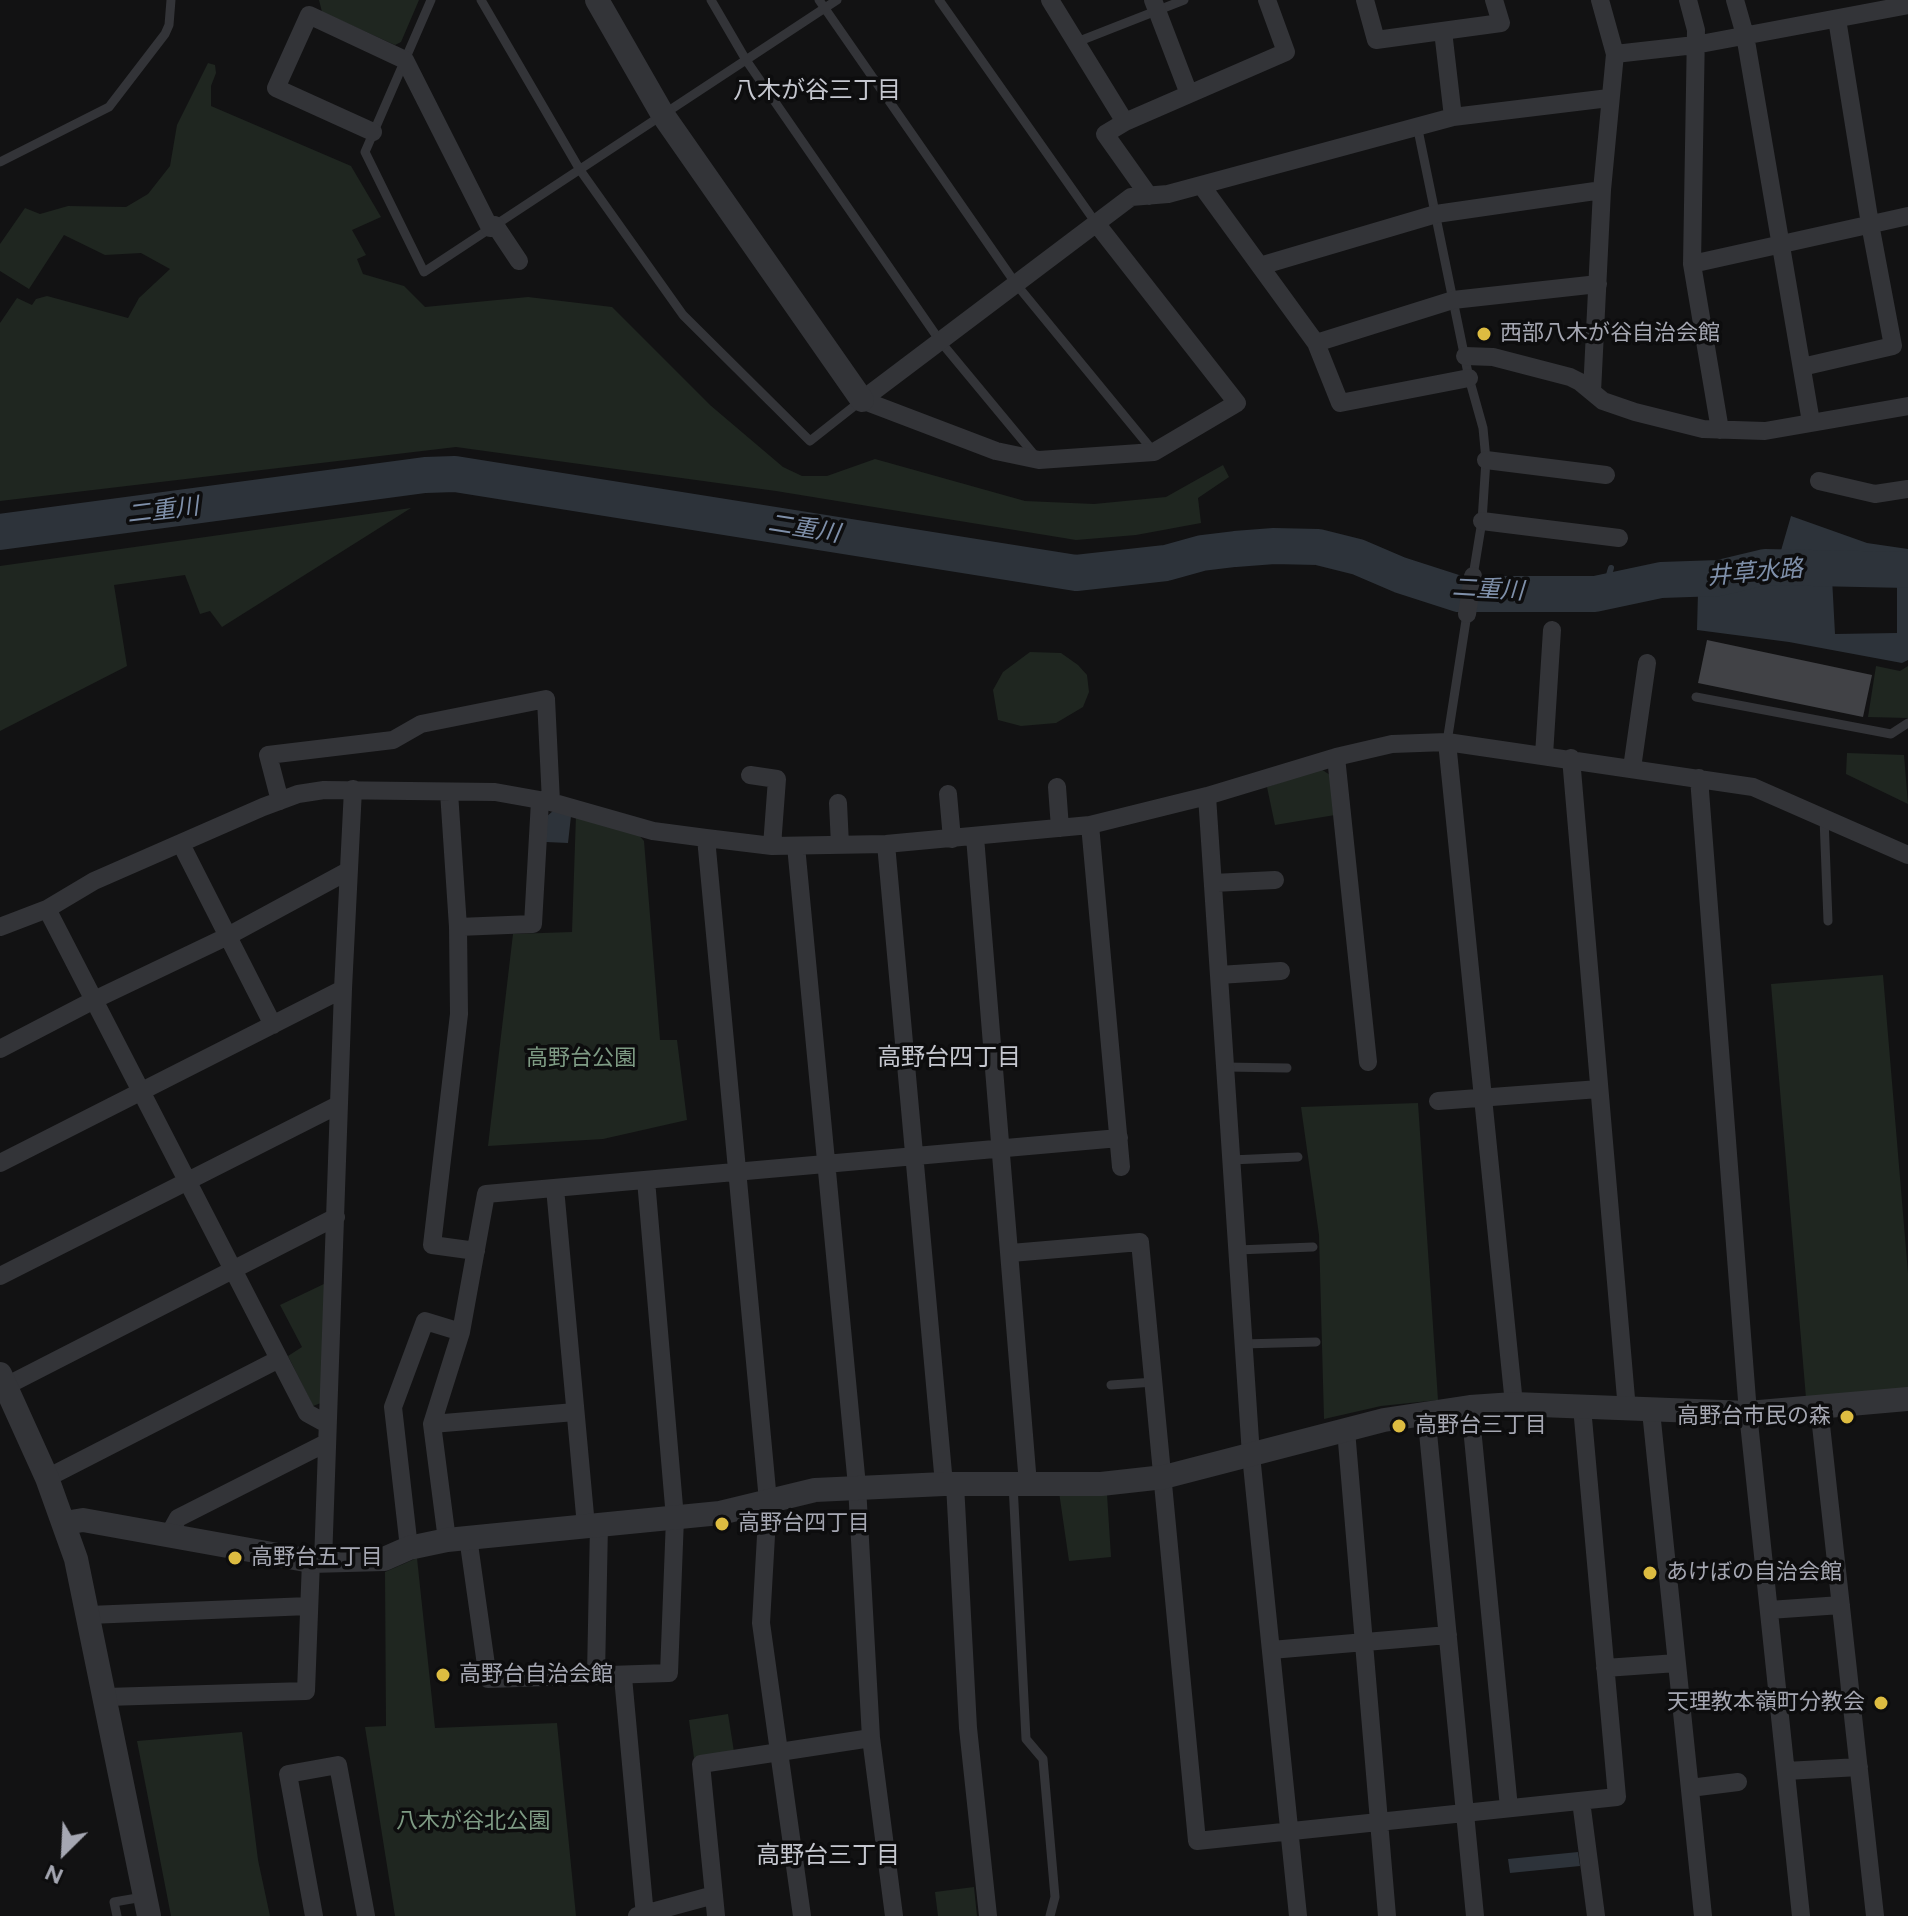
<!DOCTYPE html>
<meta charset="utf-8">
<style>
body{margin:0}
#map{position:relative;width:1908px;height:1916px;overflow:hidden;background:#121213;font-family:Figtree,sans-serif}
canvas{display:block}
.north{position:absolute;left:24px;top:1812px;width:80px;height:80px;-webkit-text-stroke:6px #0d0d0e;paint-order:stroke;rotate:204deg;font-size:22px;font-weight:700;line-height:32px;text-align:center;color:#a5a7b2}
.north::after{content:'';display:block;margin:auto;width:28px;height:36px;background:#a5a7b2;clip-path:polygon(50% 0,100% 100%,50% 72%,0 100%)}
</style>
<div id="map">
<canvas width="1908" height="1916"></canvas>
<div class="north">N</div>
</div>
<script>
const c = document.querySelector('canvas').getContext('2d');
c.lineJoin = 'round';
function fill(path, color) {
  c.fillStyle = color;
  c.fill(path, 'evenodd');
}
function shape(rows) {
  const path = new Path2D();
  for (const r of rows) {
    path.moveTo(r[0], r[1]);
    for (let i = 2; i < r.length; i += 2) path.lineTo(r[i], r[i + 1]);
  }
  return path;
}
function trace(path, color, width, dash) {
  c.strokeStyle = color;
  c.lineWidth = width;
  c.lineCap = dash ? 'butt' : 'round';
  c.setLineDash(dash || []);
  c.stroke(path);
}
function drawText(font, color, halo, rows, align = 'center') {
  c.font = font + ' Figtree,"Noto Sans JP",sans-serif';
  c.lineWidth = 7;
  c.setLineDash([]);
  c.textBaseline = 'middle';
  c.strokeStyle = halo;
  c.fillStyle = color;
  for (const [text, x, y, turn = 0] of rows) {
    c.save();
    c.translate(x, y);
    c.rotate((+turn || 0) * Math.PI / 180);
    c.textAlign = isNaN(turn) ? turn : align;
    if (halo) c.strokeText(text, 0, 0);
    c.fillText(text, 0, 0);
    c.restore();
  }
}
fill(shape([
 [319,0,419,0,401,42,395,45,322,12],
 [208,63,215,65,216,73,211,86,211,106,351,166,381,217,352,230,366,255,357,259,363,274,404,286,425,307,528,297,612,307,710,405,783,467,802,476,827,476,875,459,1025,501,1094,504,1166,497,1223,465,1229,477,1198,498,1201,523,1136,535,1076,540,776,491,456,447,0,501,0,323,17,298,32,305,36,299,47,296,128,318,139,298,170,269,141,253,105,255,64,235,29,289,0,271,0,244,25,208,40,214,68,206,126,207,148,194,170,166,177,125],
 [411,508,222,627,210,611,200,614,185,575,114,585,127,666,0,731,0,566],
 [1030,652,1061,653,1078,665,1087,675,1089,692,1083,707,1056,723,1021,726,998,720,993,690,1003,672],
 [1876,666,1900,671,1908,666,1908,718,1868,717],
 [1847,753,1904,755,1908,804,1846,774],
 [1321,769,1330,775,1335,815,1275,825,1267,787],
 [576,815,637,833,644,841,660,1040,677,1040,687,1120,603,1139,488,1146,513,934,572,932],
 [1883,975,1908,1273,1908,1390,1806,1398,1771,984],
 [1418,1103,1438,1400,1381,1406,1324,1419,1319,1235,1301,1107],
 [326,1283,321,1403,313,1406,288,1356,302,1347,280,1305],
 [1059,1492,1107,1494,1111,1557,1069,1561],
 [417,1558,435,1728,557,1723,576,1916,395,1916,365,1727,386,1726,385,1572],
 [728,1714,734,1752,694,1758,689,1720],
 [242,1732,258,1860,270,1916,171,1916,137,1741],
 [974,1887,977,1916,938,1916,935,1892]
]), '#1f2620');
fill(shape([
 [1791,516,1867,543,1908,549,1908,556,1780,554],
 [1832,578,1835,634,1897,633,1897,580,1908,580,1908,660,1902,663,1789,642,1697,630,1698,592,1723,591,1763,581],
 [554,810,571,816,568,843,546,842,545,818],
 [1578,1852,1580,1866,1510,1873,1508,1859]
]), '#2d333a');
trace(shape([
 [1604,592,1611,568]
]), '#2d333a', 6);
trace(shape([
 [0,532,425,475,455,474,1076,573,1166,563,1202,553,1235,549,1274,546,1318,547,1358,557,1400,575,1459,594,1595,594,1661,580,1719,578,1765,567,1908,570]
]), '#2d333a', 36);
fill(shape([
 [1707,640,1872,675,1863,717,1698,683]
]), '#414246');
trace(shape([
 [431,0,365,152,424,272,837,0],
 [481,0,580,170,683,315,810,441,862,400],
 [711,0,746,60,940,341,1037,458],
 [819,0,1016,284,1154,452],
 [939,0,1096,223],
 [1077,42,1184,0],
 [1417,125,1469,378,1483,428,1486,460,1482,521,1473,576],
 [0,162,109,107,165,34,169,25,171,0],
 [1696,697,1891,734,1908,723],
 [1447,742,1467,614],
 [1824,818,1828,921],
 [1225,1067,1287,1068],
 [1231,1160,1298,1157],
 [1237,1250,1313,1247],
 [1243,1344,1316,1342],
 [1111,1385,1154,1382],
 [1013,1484,1026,1739,1043,1759,1055,1897,1050,1916],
 [117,1916,114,1902,143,1897]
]), '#333438', 9);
trace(shape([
 [1050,0,1125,122],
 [1153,0,1189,94],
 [1365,0,1376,40,1501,23,1494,0],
 [1688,0,1696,30,1692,264,1720,430],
 [1735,0,1745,35,1811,422],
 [1443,31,1453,117],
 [1615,54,1695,45,1908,5],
 [373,132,276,88,309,15,405,60,490,228],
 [1201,185,1316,343,1340,403,1469,378],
 [1149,196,1105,134,1125,122,1286,52,1267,0],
 [495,225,519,261],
 [1692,264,1908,216],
 [1260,266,1436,214,1602,190],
 [1316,343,1453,300,1598,284],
 [1465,356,1493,357,1570,377,1580,382,1603,401,1635,412,1703,429,1765,431,1908,406],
 [1802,367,1893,346,1870,224,1837,19],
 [1592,392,1602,190,1615,54,1600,0],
 [862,400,1131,197,1168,194,1453,117,1609,98],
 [862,400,996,451,1039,460,1154,452,1237,403,1096,223],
 [1486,460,1606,475],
 [1819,481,1875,494,1908,489],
 [1482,521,1619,538],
 [1467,614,1473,576],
 [1447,742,1514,1404],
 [1544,755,1552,630],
 [1336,757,1368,1062],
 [1571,758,1627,1410],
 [1632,768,1647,663],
 [750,775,777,779,772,846],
 [1699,778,1748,1413,1801,1916],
 [1057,787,1060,828],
 [449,792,458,927,459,1014,432,1245,476,1251],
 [948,794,952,839],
 [1207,796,1251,1455,1298,1916],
 [280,801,268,755,393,740,421,724,546,699,551,802],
 [838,803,840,845],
 [1090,825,1121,1167],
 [975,837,1028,1484],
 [706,838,768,1501,761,1623,802,1916],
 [181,844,273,1025],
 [886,844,944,1484],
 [796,846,857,1486,871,1738,894,1916],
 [1213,883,1275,880],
 [47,909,307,1413,327,1424],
 [0,927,47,909,94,881,263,807,298,794,324,790,495,792,551,802,653,831,706,838,772,846,886,844,1090,825,1207,796,1336,757,1392,744,1447,742,1753,787,1908,855],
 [458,927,533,924,540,801],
 [1219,975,1281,971],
 [0,1049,94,1000,228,936,348,871],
 [1438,1101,1599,1089],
 [0,1163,343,989],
 [555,1188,586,1526],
 [1011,1253,1140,1242,1197,1841,1617,1797,1582,1407],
 [0,1276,338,1105],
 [6,1386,336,1217],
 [1470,1407,1509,1808],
 [1819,1407,1875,1916],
 [1651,1411,1703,1916],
 [1426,1412,1475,1916],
 [432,1424,575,1412],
 [1346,1430,1387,1916],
 [47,1478,279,1359],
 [955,1484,968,1728,988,1916],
 [168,1536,178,1518,326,1443],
 [468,1537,488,1679,669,1673,675,1518,646,1180],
 [447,1540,432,1424,461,1332,486,1194,1119,1138],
 [409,1548,393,1407,425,1321,461,1332],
 [323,1562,343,989,353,789],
 [1769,1610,1841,1605],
 [89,1615,309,1606],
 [1271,1650,1448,1635],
 [1605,1668,1677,1663],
 [596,1675,599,1525],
 [623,1677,645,1916],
 [106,1697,306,1691,311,1561],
 [1786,1771,1859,1767],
 [1690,1788,1738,1782],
 [1581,1801,1596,1916],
 [314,1916,288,1774,338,1765,366,1916],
 [637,1916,714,1895],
 [716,1916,701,1764,871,1738]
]), '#333438', 18);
trace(shape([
 [597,0,663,115,862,400],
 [0,1374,47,1478,76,1559,149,1916],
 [65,1523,83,1520,311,1561,384,1559,409,1548,447,1540,720,1513,815,1490,944,1484,1101,1484,1164,1477,1384,1420,1470,1407,1514,1404,1748,1413,1908,1399]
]), '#333438', 24);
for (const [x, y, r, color] of [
 [1484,334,8,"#ddbc41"],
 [1847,1417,8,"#ddbc41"],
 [1399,1426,8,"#ddbc41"],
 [722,1524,8,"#ddbc41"],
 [235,1558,8,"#ddbc41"],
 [1650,1573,8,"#ddbc41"],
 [443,1675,8,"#ddbc41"],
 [1881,1703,8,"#ddbc41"]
]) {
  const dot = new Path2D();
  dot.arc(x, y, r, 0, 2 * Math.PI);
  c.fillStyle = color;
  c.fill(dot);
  trace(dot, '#0d0d0e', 3);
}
drawText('22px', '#a5a7b2', '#0d0d0e', [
 ["西部八木が谷自治会館",1500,334],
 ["高野台市民の森",1831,1417,"right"],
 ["高野台三丁目",1415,1426],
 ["高野台四丁目",738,1524],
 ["高野台五丁目",251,1558],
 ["あけぼの自治会館",1666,1573],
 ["高野台自治会館",459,1675],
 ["天理教本嶺町分教会",1865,1703,"right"]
], 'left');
drawText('22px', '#7e9b84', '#0d0d0e', [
 ["高野台公園",581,1059],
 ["八木が谷北公園",473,1822]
]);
drawText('24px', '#c5c7cf', '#0d0d0e', [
 ["八木が谷三丁目",817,91],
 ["高野台四丁目",949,1058],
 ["高野台三丁目",828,1856]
]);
drawText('italic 24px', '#7f90aa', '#0d0d0e', [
 ["二重川",163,511,-7],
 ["二重川",804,529,9],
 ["井草水路",1755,573,-5],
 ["二重川",1488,590,3]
]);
</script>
